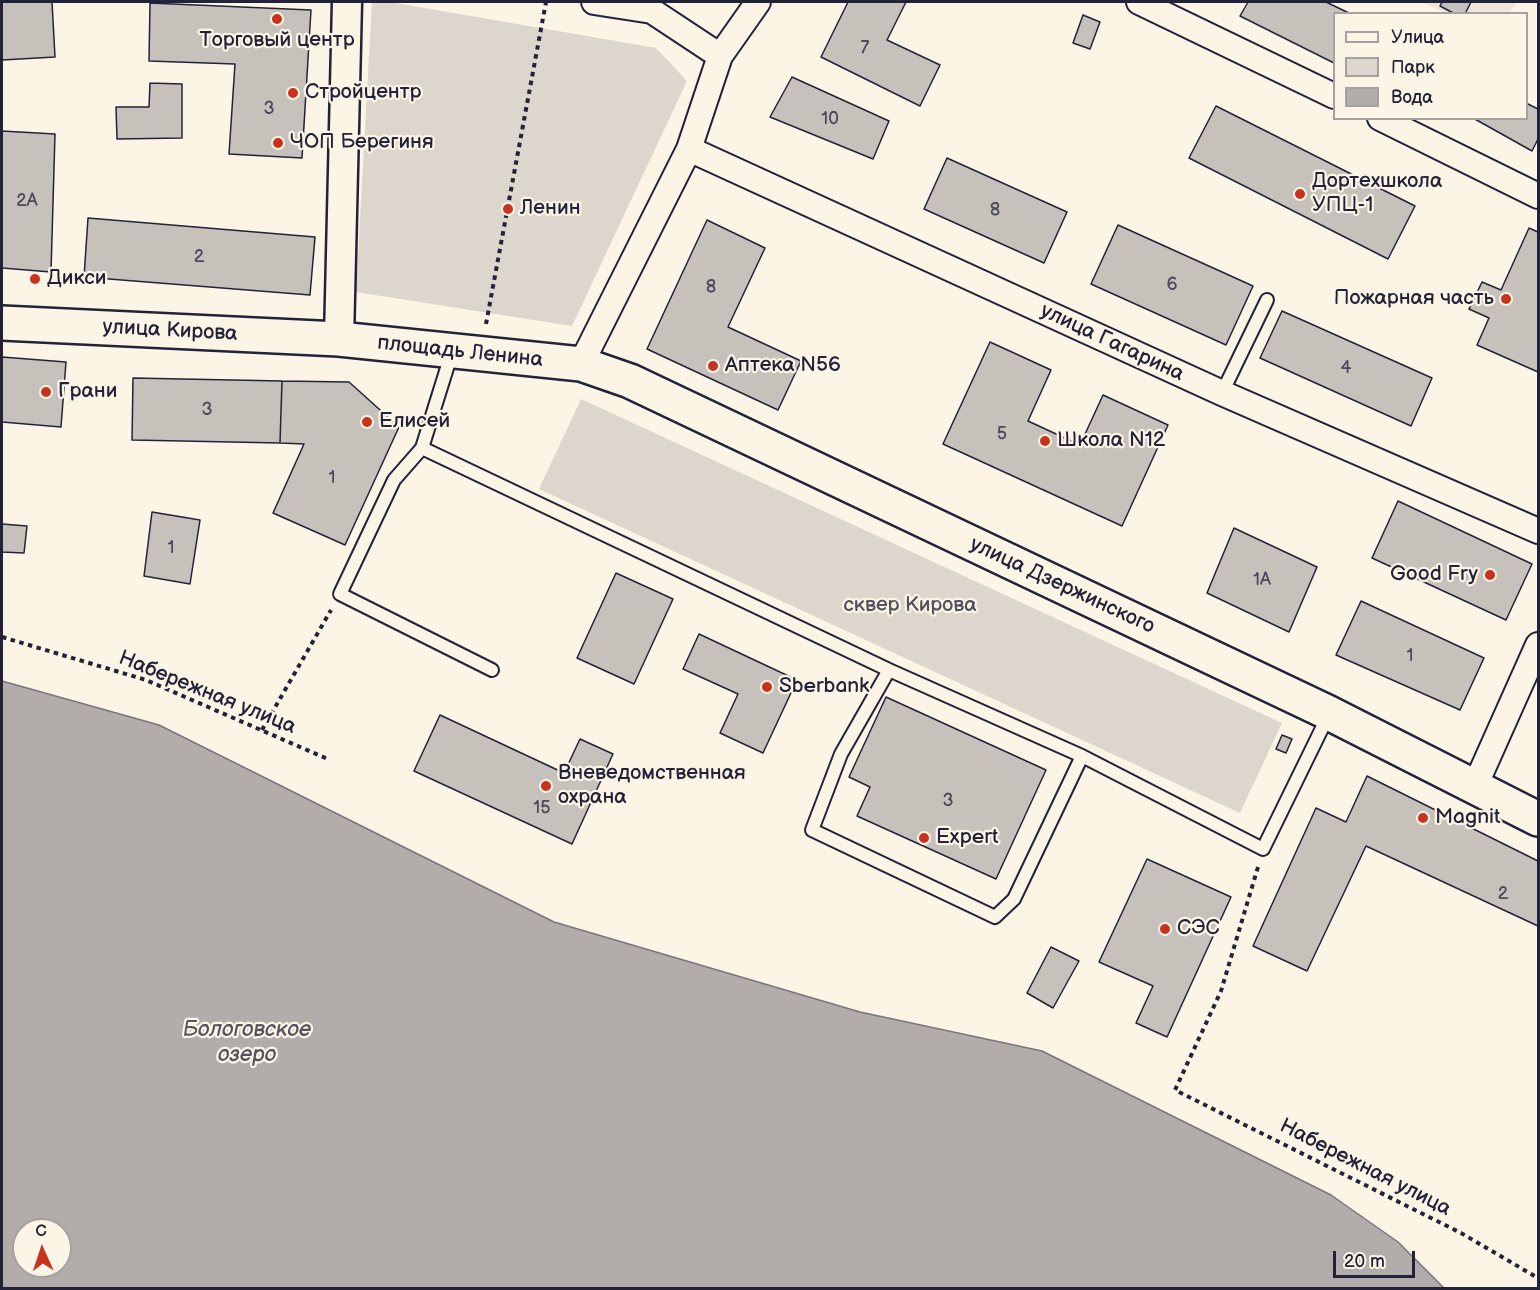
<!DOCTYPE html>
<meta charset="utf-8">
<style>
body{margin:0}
#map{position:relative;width:1540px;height:1290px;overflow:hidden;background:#fcf5e5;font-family:"Balsamiq Sans",sans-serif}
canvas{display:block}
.frame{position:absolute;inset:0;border:3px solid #22223b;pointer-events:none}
.legend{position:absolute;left:1333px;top:12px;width:195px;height:108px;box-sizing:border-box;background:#fcf5e5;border:2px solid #a5a1a1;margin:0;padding:8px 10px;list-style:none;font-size:18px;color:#22223b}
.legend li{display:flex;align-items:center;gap:12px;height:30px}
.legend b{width:30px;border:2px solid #a5a1a1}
.north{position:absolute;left:12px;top:1218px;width:60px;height:60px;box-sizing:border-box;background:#fcf5e5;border:2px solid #a5a1a1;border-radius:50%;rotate:357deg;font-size:16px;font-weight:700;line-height:24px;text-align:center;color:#22223b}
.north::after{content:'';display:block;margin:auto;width:21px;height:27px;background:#c8321e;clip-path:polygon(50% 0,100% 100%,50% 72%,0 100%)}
.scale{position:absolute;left:1333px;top:1251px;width:82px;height:27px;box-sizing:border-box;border:3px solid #22223b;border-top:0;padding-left:8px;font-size:18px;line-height:21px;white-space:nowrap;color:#22223b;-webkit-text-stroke:4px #fcf5e5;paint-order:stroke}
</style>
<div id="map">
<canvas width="1540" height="1290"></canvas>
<div class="frame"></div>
<ul class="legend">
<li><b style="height:8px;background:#fcf5e5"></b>Улица</li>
<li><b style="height:16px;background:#dcd6cc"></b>Парк</li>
<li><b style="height:16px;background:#b2adab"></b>Вода</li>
</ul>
<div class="north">С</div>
<div class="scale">20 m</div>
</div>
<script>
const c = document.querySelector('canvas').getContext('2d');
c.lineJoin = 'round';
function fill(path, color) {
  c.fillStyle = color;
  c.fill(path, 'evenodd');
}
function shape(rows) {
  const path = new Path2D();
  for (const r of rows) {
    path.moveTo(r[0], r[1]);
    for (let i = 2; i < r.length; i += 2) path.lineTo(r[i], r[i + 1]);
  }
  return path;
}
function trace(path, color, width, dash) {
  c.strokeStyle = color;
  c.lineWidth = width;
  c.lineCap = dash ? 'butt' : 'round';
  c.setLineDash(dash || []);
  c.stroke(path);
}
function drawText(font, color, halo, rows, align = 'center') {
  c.font = font + ' "Balsamiq Sans",sans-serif';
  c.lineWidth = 4.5;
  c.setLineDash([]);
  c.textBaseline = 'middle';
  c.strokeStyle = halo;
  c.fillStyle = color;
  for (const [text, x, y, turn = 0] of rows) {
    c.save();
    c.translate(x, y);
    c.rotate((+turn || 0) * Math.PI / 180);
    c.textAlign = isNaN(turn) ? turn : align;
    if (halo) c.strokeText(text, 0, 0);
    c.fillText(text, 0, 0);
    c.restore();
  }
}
fill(shape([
 [1421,2,1516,2,1509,14,1445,13]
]), '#ece5d8');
fill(shape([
 [372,2,390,2,656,48,687,81,572,326,356,292],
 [581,399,1282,723,1240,813,539,489]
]), '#dcd6cc');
const water = shape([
 [2,681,159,725,554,922,860,1012,1042,1051,1331,1195,1398,1242,1444,1288,2,1288,2,681],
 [24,1230,60,1230,60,1266,24,1266,24,1230]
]);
fill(water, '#b2adab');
trace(water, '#78757e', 1.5);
const building = shape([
 [2,2,52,2,55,57,2,60,2,2],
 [848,2,906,2,887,40,940,65,920,106,821,57,848,2],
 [1248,2,1326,2,1351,14,1334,14,1334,63,1240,16,1248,2],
 [1442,2,1471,2,1465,14,1455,14,1440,6,1442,2],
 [150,3,311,10,302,158,229,154,235,64,149,61,150,3],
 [1083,15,1100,22,1090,49,1073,43,1083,15],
 [792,77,889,121,873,159,770,117,792,77],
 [150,83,182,84,182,138,117,139,116,107,149,107,150,83],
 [1526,103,1538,109,1538,139,1532,151,1473,118,1526,118,1526,103],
 [1216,106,1415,206,1388,259,1189,158,1216,106],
 [2,131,55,134,51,272,2,268,2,131],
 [947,158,1067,212,1044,263,924,209,947,158],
 [88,218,315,237,310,295,84,277,88,218],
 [707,220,765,248,728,327,801,361,778,410,647,349,707,220],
 [1118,225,1253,286,1226,345,1091,284,1118,225],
 [1529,228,1538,232,1538,372,1477,345,1489,318,1469,309,1482,282,1501,290,1529,228],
 [1282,311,1432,378,1411,426,1260,358,1282,311],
 [990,342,1051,370,1028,421,1080,445,1103,395,1168,425,1122,526,943,444,990,342],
 [2,357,66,362,61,427,2,422,2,357],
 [133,378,282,381,280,443,132,440,133,378],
 [282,381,349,382,399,427,345,545,273,513,304,444,280,443,282,381],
 [1398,501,1532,564,1506,620,1372,558,1398,501],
 [152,512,200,520,190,584,144,576,152,512],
 [2,524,27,526,24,553,2,552,2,524],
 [1234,528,1317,567,1289,632,1207,593,1234,528],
 [616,573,673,599,634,684,577,658,616,573],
 [1361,601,1484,658,1460,710,1336,655,1361,601],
 [699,634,797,680,763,753,720,733,738,694,683,669,699,634],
 [886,697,1046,770,996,879,857,816,870,787,849,777,886,697],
 [440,715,564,773,580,739,613,754,572,844,414,771,440,715],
 [1282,735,1292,739,1286,753,1276,749,1282,735],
 [1367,776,1538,861,1538,926,1366,846,1307,971,1253,946,1316,808,1346,822,1367,776],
 [1147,859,1231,897,1167,1037,1136,1023,1153,986,1099,962,1147,859],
 [1051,947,1079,961,1053,1008,1027,993,1051,947]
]);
fill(building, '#c6c1bb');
trace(building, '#22223b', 1.5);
const service = shape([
 [452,352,422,448,889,670,1082,756,1263,849,1329,714],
 [1222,393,1267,300],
 [422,448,394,480,340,594,492,670],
 [889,670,841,754,812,830,995,917,1014,899,1082,756]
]);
const minor = shape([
 [594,2,652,11,720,56],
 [1139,2,1334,96],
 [1380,118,1538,196],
 [689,149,1222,393,1538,531],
 [581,364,689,149,720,56,758,2],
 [1475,786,1538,645]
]);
const tertiary = shape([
 [339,339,347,2]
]);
const secondary = shape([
 [2,323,339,339,581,364,630,381,1329,713,1538,819]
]);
trace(service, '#22223b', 16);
trace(minor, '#22223b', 28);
trace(tertiary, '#22223b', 33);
trace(secondary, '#22223b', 38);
trace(shape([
 [486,324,546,2],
 [2,637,146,680,330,760],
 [262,730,331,610],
 [1258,867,1221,991,1175,1090,1461,1233,1538,1278]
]), '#22223b', 4, [4.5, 4.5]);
trace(service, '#fcf5e5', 12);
trace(minor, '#fcf5e5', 24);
trace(tertiary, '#fcf5e5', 28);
trace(secondary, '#fcf5e5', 33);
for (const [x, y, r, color] of [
 [277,19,6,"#c8321e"],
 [293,93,6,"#c8321e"],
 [278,143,6,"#c8321e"],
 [1300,194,6,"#c8321e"],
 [508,209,6,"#c8321e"],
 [35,279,6,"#c8321e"],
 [1506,299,6,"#c8321e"],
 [713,366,6,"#c8321e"],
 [46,392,6,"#c8321e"],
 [367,422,6,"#c8321e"],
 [1045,441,6,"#c8321e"],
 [1490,575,6,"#c8321e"],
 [767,687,6,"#c8321e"],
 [546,786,6,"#c8321e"],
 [1423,818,6,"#c8321e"],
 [924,838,6,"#c8321e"],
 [1165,929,6,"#c8321e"]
]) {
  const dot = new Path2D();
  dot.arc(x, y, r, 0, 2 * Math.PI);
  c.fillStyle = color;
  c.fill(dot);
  trace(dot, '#fcf5e5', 2);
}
drawText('18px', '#4b4a5b', null, [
 ["7",865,48],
 ["3",269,109],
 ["10",830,119],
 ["2А",27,201],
 ["8",995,210],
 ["2",199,257],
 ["6",1172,285],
 ["8",711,287],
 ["4",1346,368],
 ["3",207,410],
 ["5",1002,434],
 ["1",332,478],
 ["1",171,548],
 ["1А",1262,580],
 ["1",1410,656],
 ["3",948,801],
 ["15",542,808],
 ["2",1503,894]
]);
drawText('21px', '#22223b', '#fcf5e5', [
 ["Торговый центр",277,41,"center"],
 ["Стройцентр",305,93],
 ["ЧОП Берегиня",290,143],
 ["Дортехшкола",1312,182],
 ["УПЦ-1",1312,206],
 ["Ленин",520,209],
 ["Дикси",47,279],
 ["Пожарная часть",1494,299,"right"],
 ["Аптека N56",725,366],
 ["Грани",58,392],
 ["Елисей",379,422],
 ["Школа N12",1057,441],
 ["Good Fry",1478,575,"right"],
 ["Sberbank",779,687],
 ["Вневедомственная",558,774],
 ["охрана",558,798],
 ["Magnit",1435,818],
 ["Expert",936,838],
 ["СЭС",1177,929]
], 'left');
drawText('21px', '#22223b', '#fcf5e5', [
 ["улица Кирова",170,331,3],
 ["улица Гагарина",1112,343,25],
 ["площадь Ленина",460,352,6],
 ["улица Дзержинского",1062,586,25],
 ["Набережная улица",207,693,22],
 ["Набережная улица",1365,1168,27]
]);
drawText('21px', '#504f5f', '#fcf5e5', [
 ["сквер Кирова",910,606]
]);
drawText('italic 22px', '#545362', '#fcf5e5', [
 ["Бологовское",247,1030],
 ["озеро",247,1055]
]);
</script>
